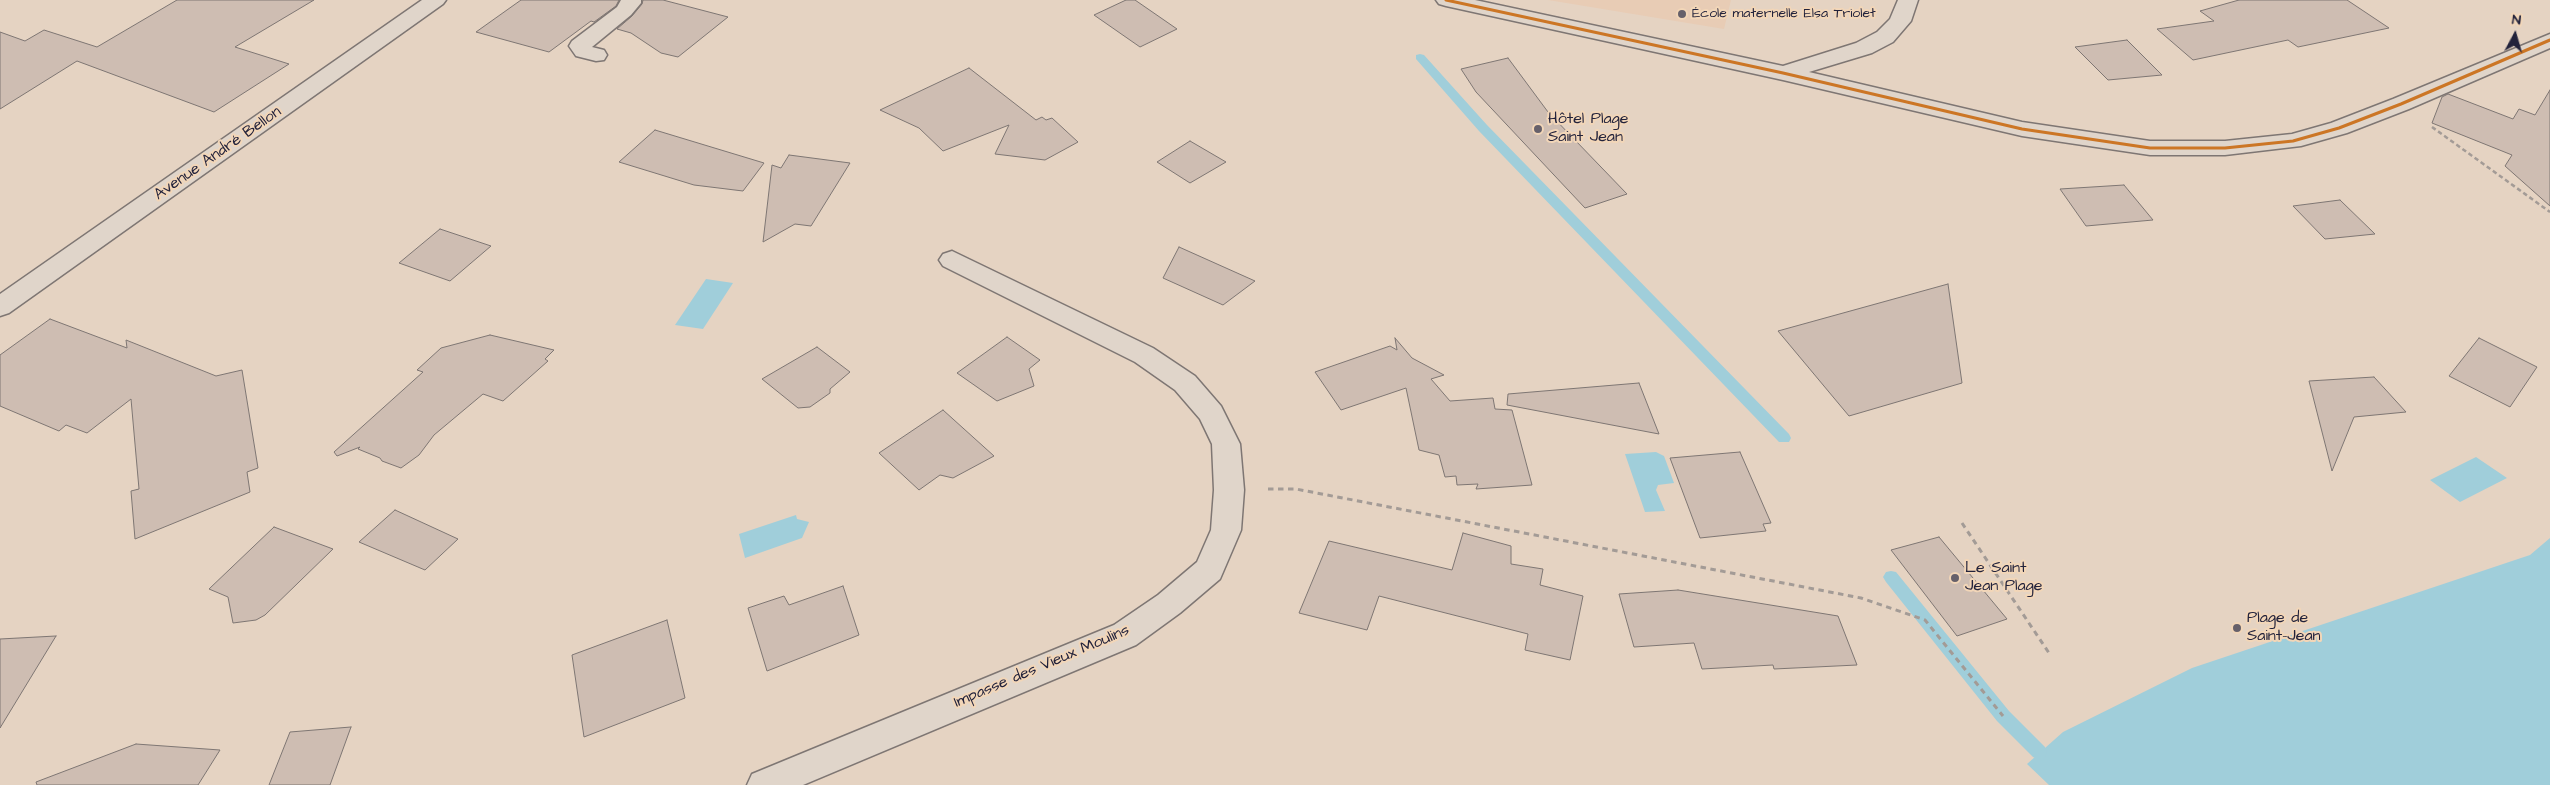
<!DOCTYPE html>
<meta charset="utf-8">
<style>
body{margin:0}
#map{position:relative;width:2550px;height:785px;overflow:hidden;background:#e5d3c2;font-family:"Architects Daughter",sans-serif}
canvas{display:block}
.north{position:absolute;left:2490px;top:10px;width:50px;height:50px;-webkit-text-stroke:4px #f2d6b8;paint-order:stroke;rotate:6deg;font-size:14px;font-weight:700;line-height:20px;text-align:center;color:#22223b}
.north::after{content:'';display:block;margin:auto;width:18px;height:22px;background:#22223b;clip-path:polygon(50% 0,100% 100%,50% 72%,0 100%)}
</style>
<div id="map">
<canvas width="2550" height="785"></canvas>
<div class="north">N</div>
</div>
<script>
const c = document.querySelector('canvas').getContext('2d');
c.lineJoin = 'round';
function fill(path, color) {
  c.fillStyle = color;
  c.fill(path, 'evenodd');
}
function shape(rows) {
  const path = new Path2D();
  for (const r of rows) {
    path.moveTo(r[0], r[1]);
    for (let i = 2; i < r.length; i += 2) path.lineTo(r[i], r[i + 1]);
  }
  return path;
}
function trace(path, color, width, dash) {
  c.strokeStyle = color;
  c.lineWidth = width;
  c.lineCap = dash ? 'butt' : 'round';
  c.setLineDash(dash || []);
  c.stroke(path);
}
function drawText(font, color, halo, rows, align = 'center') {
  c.font = font + ' "Architects Daughter",sans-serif';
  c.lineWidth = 4;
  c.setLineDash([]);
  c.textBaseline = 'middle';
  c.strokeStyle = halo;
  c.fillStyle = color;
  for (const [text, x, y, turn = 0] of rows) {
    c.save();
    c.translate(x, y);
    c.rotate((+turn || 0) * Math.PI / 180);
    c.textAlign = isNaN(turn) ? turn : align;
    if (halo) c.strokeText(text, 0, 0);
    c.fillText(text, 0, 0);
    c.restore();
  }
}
fill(shape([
 [1548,0,1731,0,1724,29]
]), '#e8ccb5');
fill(shape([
 [706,279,733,283,703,329,675,325],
 [1656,452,1664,456,1674,483,1658,485,1656,490,1665,511,1645,512,1625,454],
 [2476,457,2507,478,2460,502,2430,480],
 [796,515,797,519,809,522,802,538,745,558,739,534],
 [2550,538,2550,785,2049,785,2027,764,2063,732,2192,668,2530,555]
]), '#a0ceda');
fill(shape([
 [1420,54,1424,55,1487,125,1789,434,1791,438,1789,442,1779,442,1479,131,1416,59,1416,55,1420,54],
 [1891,571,1896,572,2009,711,2045,747,2047,752,2045,757,2039,760,2033,757,1997,721,1886,582,1883,577,1886,572,1891,571]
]), '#a0ceda');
const building = shape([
 [177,0,314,0,235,47,289,64,214,112,77,61,0,109,0,32,25,41,44,30,97,47,177,0],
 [521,0,619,0,616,6,594,22,591,21,549,52,476,32,521,0],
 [643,0,663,0,728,17,678,57,661,53,631,33,617,29,632,16,642,4,643,0],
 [1126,0,1135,0,1177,29,1140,47,1094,15,1126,0],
 [2239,0,2347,0,2389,28,2298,47,2288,40,2193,60,2157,29,2214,21,2200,11,2239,0],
 [2127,40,2162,75,2108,80,2075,47,2127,40],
 [1508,58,1548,112,1627,194,1585,208,1476,92,1461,69,1508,58],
 [969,68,1036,120,1042,117,1046,120,1052,118,1078,142,1045,160,995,154,1009,125,943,151,919,128,880,110,969,68],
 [2550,90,2550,206,2505,166,2512,155,2432,123,2442,97,2448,94,2513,119,2519,109,2535,115,2550,90],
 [655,130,764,163,743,191,694,185,619,162,655,130],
 [1190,141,1226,162,1190,183,1157,162,1190,141],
 [789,155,850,163,811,226,795,224,763,242,772,165,781,168,789,155],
 [2124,185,2153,220,2086,226,2060,189,2124,185],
 [2340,200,2375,234,2325,239,2293,206,2340,200],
 [440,229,491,246,450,281,399,263,440,229],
 [1179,247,1255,281,1223,305,1163,278,1179,247],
 [1948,284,1962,383,1849,416,1778,331,1948,284],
 [50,319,127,348,126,340,216,376,242,370,258,468,247,472,250,492,135,539,131,491,139,489,131,399,87,433,66,425,59,431,0,406,0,355,50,319],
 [490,335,554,350,545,359,548,361,503,401,483,394,434,435,419,455,401,468,382,461,380,458,358,449,360,447,337,456,334,452,423,372,417,370,441,348,490,335],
 [1007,337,1040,360,1029,369,1034,386,997,401,957,373,1007,337],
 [1395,338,1412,358,1444,375,1431,379,1450,401,1493,398,1495,409,1512,410,1532,485,1476,489,1478,484,1457,485,1456,476,1445,477,1439,455,1419,450,1406,388,1341,410,1315,372,1390,346,1397,350,1395,338],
 [2479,338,2537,367,2510,407,2449,376,2479,338],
 [817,347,850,372,830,389,830,393,810,407,798,408,762,379,817,347],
 [2374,377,2406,412,2354,417,2332,471,2309,381,2374,377],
 [1639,383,1659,434,1507,405,1508,394,1639,383],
 [943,410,994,456,953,478,940,475,919,490,879,453,943,410],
 [1740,452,1771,523,1763,524,1766,531,1700,538,1670,458,1740,452],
 [395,510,458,539,425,570,359,542,395,510],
 [274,527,333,549,265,615,256,620,233,623,228,597,209,589,274,527],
 [1463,533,1511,546,1511,564,1543,569,1540,585,1583,596,1570,660,1525,650,1528,634,1379,596,1367,630,1299,613,1329,541,1452,570,1463,533],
 [1939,537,2007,619,1957,636,1891,550,1939,537],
 [843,586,859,635,767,671,748,608,784,596,789,605,843,586],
 [1678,590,1838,616,1857,665,1774,669,1773,665,1702,669,1694,643,1634,647,1619,594,1678,590],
 [667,620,685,698,584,737,572,655,667,620],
 [56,636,0,728,0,639,56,636],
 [351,727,330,785,269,785,290,732,351,727],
 [136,744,220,750,198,785,37,785,36,782,136,744]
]);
fill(building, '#cebdb2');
trace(building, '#7e7673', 1);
const minor = shape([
 [422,0,446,0,443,4,9,313,0,316,0,294,422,0],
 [621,0,641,0,641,3,631,15,592,47,604,50,607,55,604,60,596,61,576,56,569,46,572,41,617,7,621,0],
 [1436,0,1475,0,1783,66,1856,43,1877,32,1890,19,1898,0,1918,0,1911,21,1893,42,1872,53,1809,72,2022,122,2150,141,2225,141,2292,134,2331,123,2393,99,2550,34,2550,48,2409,109,2347,133,2301,146,2225,155,2150,155,2022,136,1783,80,1446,6,1439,4,1436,0],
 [952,251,1153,348,1195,376,1221,406,1240,444,1244,490,1241,530,1220,579,1180,613,1136,645,803,785,747,785,752,774,1114,625,1158,595,1197,562,1211,530,1214,490,1212,444,1200,419,1175,390,1135,362,943,266,939,260,943,254,952,251]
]);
trace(minor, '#7e7673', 3);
trace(shape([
 [2432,127,2550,212]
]), '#a39b96', 2.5, [4.5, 3]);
trace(shape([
 [1268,489,1296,489,1861,598,1925,620,2003,716],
 [1962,523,2049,653]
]), '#a39b96', 3, [5.5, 4.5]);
fill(minor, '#e0d5ca');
trace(shape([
 [1446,0,1783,73,2022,129,2150,148,2225,148,2293,141,2339,128,2401,104,2550,40]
]), '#cc7625', 3);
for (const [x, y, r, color] of [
 [1682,14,5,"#66606a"],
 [1538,129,5,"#66606a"],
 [1955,578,5,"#66606a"],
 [2237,628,5,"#66606a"]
]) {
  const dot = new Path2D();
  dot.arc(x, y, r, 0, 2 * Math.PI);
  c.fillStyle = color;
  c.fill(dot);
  trace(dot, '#f2d6b8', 2);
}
drawText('14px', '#22223b', '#f2d6b8', [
 ["École maternelle Elsa Triolet",1692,14]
], 'left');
drawText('16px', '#22223b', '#f2d6b8', [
 ["Hôtel Plage",1548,120],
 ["Saint Jean",1548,138],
 ["Le Saint",1965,569],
 ["Jean Plage",1965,587],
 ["Plage de",2247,619],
 ["Saint-Jean",2247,637]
], 'left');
drawText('16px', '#22223b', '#f2d6b8', [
 ["Avenue André Bellon",218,154,-35],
 ["Impasse des Vieux Moulins",1042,667,-23]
]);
</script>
